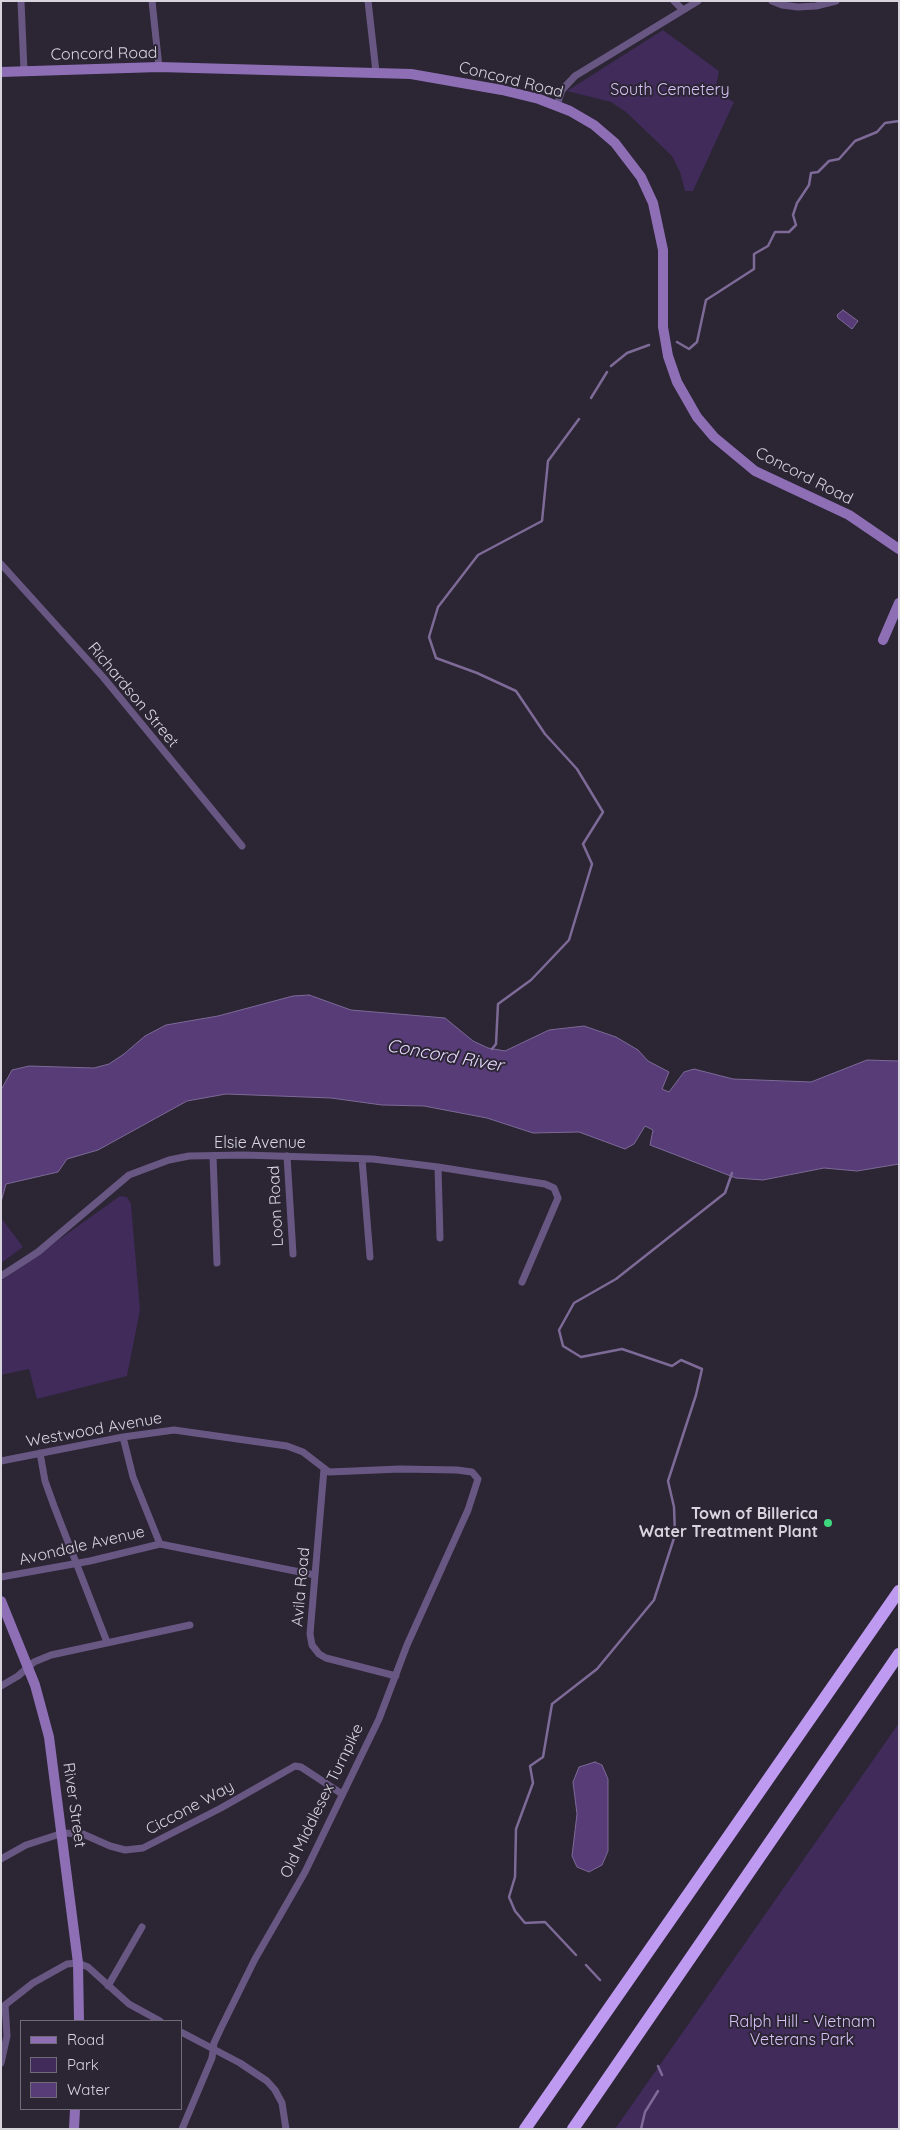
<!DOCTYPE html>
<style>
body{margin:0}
#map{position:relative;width:900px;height:2130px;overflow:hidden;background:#2b2534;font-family:Quicksand,sans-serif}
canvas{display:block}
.frame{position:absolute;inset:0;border:2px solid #d7d4de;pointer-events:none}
.legend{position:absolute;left:20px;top:2020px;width:162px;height:90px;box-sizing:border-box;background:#2b2534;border:1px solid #706b78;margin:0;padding:6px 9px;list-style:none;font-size:15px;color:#d7d4de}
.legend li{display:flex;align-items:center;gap:10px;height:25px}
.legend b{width:25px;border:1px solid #706b78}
</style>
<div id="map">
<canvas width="900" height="2130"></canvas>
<div class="frame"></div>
<ul class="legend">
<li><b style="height:6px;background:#8e6fb6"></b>Road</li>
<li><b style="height:14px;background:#402b5a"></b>Park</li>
<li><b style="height:14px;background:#573c78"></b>Water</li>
</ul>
</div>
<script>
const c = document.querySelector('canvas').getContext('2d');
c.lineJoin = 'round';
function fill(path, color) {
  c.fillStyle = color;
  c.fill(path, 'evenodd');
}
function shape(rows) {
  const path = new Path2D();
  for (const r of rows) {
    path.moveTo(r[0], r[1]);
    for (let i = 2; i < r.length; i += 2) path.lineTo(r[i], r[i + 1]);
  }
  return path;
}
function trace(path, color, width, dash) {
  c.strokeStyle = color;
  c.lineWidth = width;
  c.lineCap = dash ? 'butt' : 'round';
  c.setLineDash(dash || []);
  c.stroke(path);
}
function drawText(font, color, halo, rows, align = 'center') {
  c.font = font + ' Quicksand,sans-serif';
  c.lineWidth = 4;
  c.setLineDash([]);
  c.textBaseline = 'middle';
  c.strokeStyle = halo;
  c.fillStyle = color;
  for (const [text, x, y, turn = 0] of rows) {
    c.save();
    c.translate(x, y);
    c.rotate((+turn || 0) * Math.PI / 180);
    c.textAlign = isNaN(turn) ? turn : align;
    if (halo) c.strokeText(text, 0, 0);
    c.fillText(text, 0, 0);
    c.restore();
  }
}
fill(shape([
 [663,30,719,71,715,92,734,102,693,191,685,191,680,172,672,156,626,112,611,102,567,91],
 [120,1196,127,1197,131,1204,140,1310,127,1376,37,1399,29,1369,1,1375,1,1281],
 [1,1218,23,1247,1,1263],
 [899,1723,899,2129,615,2129]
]), '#402b5a');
const water = shape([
 [843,310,858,321,852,329,838,318,837,315,843,310],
 [309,995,351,1010,445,1018,473,1041,488,1048,505,1051,549,1030,584,1026,616,1037,638,1050,648,1061,669,1072,662,1089,669,1092,684,1072,694,1069,733,1079,811,1082,867,1060,899,1061,899,1164,857,1171,824,1168,763,1180,736,1178,650,1145,653,1130,645,1126,634,1144,625,1149,579,1132,533,1133,487,1118,424,1106,382,1105,331,1098,226,1094,187,1101,98,1150,67,1159,58,1172,6,1184,1,1202,1,1090,12,1070,29,1066,94,1068,109,1064,124,1054,145,1036,166,1025,218,1016,293,996,309,995],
 [595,1762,602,1765,608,1779,608,1851,602,1865,589,1872,577,1867,572,1856,577,1814,573,1782,579,1767,595,1762]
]);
fill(water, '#573c78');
trace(water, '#7d6a97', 1);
trace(shape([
 [677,342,689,349,697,342,706,300,754,269,754,254,768,246,775,232,789,232,796,225,793,215,797,203,809,185,811,173,818,172,829,161,839,159,855,141,877,132,885,123,899,121],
 [611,366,627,353,649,345],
 [591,398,607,372],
 [492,1049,496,1044,498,1004,531,980,569,940,592,864,583,844,603,812,577,769,545,734,516,691,477,673,436,658,429,637,438,607,478,555,542,521,548,461,579,419],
 [576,1955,545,1922,525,1923,515,1911,509,1897,515,1877,516,1829,533,1783,530,1766,543,1757,552,1704,597,1669,654,1600,675,1535,674,1507,668,1481,696,1395,702,1369,681,1360,672,1366,622,1349,581,1357,563,1346,559,1330,574,1303,616,1279,725,1193,732,1173],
 [586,1965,600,1980],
 [658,2066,662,2075],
 [641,2129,645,2112,658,2091]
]), '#7d6a97', 2.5);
trace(shape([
 [21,1,24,71],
 [152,1,159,67],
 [368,1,376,72],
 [674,1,683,10],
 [772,1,782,5,798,7,816,6,836,1],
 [557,105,562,90,575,76,698,1],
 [1,564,103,677,242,846],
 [213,1156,217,1263],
 [287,1156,293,1254],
 [362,1159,370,1257],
 [438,1167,440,1238],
 [1,1276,38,1252,129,1175,169,1160,189,1156,244,1155,373,1159,438,1167,545,1184,554,1188,558,1198,522,1282],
 [123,1437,133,1477,160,1544],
 [40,1453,45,1481,54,1506,107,1642],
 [1,1461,123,1437,174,1430,287,1446,303,1452,329,1472,400,1469,457,1470,472,1472,478,1479,468,1510,407,1645,379,1719,305,1872,255,1959,221,2028,214,2043,212,2058,182,2129],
 [324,1469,310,1634,312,1645,319,1654,326,1658,396,1676],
 [1,1577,90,1561,160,1544,315,1575],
 [1,1686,18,1676,34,1662,51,1655,190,1625],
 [1,1859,26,1845,63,1833,83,1834,110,1846,125,1850,143,1848,221,1808,295,1766,301,1767,342,1794],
 [108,1986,142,1927],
 [181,2032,240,2063,267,2081,275,2090,282,2103,286,2129],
 [1,2063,7,2036,5,2005,33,1983,67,1964,78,1963,88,1967,129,2004,160,2021]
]), '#695783', 7);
trace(shape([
 [1,72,159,67,411,74,502,90,539,99,570,111,594,125,615,143,641,177,653,203,663,250,663,327,668,356,677,382,697,417,714,437,755,471,849,515,899,549],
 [883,640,899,603],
 [1,1601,35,1685,49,1737,78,1963,79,2021],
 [74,2129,75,2109]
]), '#8e6fb6', 10);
trace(shape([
 [525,2129,899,1591],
 [573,2129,899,1654]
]), '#bf9af1', 12);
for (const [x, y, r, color] of [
 [828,1523,5,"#3dd77e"]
]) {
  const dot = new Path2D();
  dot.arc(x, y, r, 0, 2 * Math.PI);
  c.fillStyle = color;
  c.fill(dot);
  trace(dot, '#2b2534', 2);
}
drawText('16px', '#d7d4de', '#2b2534', [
 ["Concord Road",104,54,-1],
 ["Concord Road",511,80,14],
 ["Concord Road",804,476,27],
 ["Richardson Street",133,695,50],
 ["Elsie Avenue",260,1143],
 ["Loon Road",276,1206,-93],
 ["Westwood Avenue",94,1430,-10],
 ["Avondale Avenue",82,1546,-13],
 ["Avila Road",301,1587,-85],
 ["Old Middlesex Turnpike",322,1801,-64],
 ["River Street",74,1805,82],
 ["Ciccone Way",190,1808,-28]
]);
drawText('16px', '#d7c1f7', '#2b2534', [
 ["South Cemetery",670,90],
 ["Ralph Hill - Vietnam",802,2022],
 ["Veterans Park",802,2040]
]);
drawText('bold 16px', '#d7d4de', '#2b2534', [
 ["Town of Billerica",818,1514],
 ["Water Treatment Plant",818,1532]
], 'right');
drawText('italic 18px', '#e7d9fe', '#2b2534', [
 ["Concord River",445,1056,10]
]);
</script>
